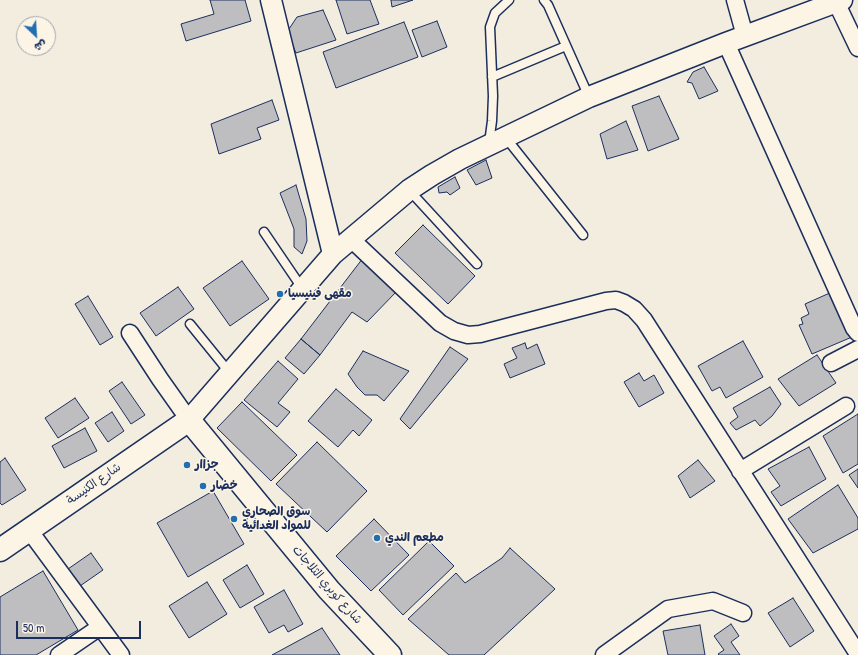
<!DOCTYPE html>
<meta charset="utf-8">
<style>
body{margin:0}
#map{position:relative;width:858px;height:655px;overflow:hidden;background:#f3ede0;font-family:"Patrick Hand","Playpen Sans Arabic",sans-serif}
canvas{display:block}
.north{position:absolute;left:16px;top:16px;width:40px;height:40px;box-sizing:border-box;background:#fcf5e5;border:1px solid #a2a6af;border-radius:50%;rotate:155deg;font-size:11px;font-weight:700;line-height:16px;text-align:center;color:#1b2f5e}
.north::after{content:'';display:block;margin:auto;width:14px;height:18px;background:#1f6fb2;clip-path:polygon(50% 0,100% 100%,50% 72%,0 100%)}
.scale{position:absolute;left:16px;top:621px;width:125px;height:18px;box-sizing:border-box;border:2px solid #1b2f5e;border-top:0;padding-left:5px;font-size:12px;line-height:14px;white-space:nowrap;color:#1b2f5e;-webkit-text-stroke:3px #fcf5e5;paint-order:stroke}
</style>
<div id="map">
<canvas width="858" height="655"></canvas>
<div class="north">ش</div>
<div class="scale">50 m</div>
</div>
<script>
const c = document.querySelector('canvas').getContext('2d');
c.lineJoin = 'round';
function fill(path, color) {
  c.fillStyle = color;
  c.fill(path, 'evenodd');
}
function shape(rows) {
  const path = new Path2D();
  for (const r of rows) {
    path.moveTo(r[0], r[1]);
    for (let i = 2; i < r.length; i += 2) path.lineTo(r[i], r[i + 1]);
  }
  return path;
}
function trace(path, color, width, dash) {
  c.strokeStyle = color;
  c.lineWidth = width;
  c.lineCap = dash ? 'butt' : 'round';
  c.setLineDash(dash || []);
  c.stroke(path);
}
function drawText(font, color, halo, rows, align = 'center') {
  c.font = font + ' "Patrick Hand","Playpen Sans Arabic",sans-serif';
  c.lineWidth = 3;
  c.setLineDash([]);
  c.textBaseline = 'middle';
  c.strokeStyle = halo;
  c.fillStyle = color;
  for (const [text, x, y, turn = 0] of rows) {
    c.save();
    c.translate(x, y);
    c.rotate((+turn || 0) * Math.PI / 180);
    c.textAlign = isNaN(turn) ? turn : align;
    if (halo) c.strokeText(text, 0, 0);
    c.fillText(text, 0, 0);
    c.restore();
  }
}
const building = shape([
 [210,0,245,0,251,21,186,41,181,24,214,14,210,0],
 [336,0,370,0,379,24,347,34,336,0],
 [391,0,413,0,392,7,391,0],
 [323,10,336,40,296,53,287,32,297,17,323,10],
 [437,21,447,47,422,57,412,30,437,21],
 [404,22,418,57,336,88,323,52,404,22],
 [704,67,718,91,699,99,692,83,687,82,693,72,704,67],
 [659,96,679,139,648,151,632,106,659,96],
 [272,100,279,120,257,128,261,139,219,154,211,124,272,100],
 [626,121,638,150,607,159,600,134,626,121],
 [486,160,492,178,476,185,467,170,486,160],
 [455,177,460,188,450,195,447,192,439,193,438,187,455,177],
 [296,185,306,219,307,241,302,254,294,247,294,229,280,193,296,185],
 [423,225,475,276,448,304,395,253,423,225],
 [363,258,397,291,367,322,352,312,320,355,301,339,363,258],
 [242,261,269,299,230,326,203,288,242,261],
 [178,287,194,309,156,336,140,313,178,287],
 [832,292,852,337,812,354,799,325,803,324,801,318,809,314,805,304,832,292],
 [88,296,113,337,100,345,75,304,88,296],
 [301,339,320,355,304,374,285,358,301,339],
 [743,341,763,377,726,398,720,387,712,391,698,366,743,341],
 [525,343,527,349,537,344,545,364,510,378,504,364,517,358,512,348,525,343],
 [450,347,468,359,410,429,400,419,450,347],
 [363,351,409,371,384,401,377,395,365,395,357,387,348,374,363,351],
 [817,355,836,383,799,406,778,379,817,355],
 [278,361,298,379,278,403,290,412,277,427,244,400,278,361],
 [639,373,644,381,654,375,664,393,639,407,624,382,639,373],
 [122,382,145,415,131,424,109,391,122,382],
 [770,387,781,404,772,416,760,426,755,420,736,430,730,423,738,417,733,408,770,387],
 [336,389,372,420,359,436,353,430,338,447,308,421,336,389],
 [75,398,89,418,58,438,45,418,75,398],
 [242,402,297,455,271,481,217,428,242,402],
 [112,412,124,431,108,442,95,423,112,412],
 [858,414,858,464,843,473,823,436,858,414],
 [85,428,97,451,64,468,52,446,85,428],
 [317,442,367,491,327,532,276,484,317,442],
 [809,447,826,479,781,506,771,492,780,486,768,469,809,447],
 [5,458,26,490,2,505,0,503,0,462,5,458],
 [698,460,715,481,690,498,678,476,698,460],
 [858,469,858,488,849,475,858,469],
 [838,485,858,518,858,529,813,553,788,519,838,485],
 [213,491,244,544,188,577,157,523,213,491],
 [374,519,409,555,371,591,336,556,374,519],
 [429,541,454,566,403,615,379,590,429,541],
 [510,548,555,589,484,655,449,655,408,619,456,573,465,583,502,558,510,548],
 [91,553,103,570,80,586,68,569,91,553],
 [247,565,264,594,240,608,223,580,247,565],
 [43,571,78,630,36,655,0,655,0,597,43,571],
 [207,582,227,614,189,638,169,606,207,582],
 [284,590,303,624,288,632,284,625,269,633,254,607,284,590],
 [793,598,814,631,790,647,768,613,793,598],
 [731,624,739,636,731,642,740,655,719,655,718,654,724,650,714,636,731,624],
 [700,625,705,655,668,655,663,631,700,625],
 [322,628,340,655,272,655,322,628]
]);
fill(building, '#bebec0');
trace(building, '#1b2f5e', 1);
const service = shape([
 [544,0,548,5,589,97],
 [492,77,566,46],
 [506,138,583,235],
 [489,143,492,121,493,96,490,27,495,13,509,0],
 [409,190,477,264],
 [264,232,302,288],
 [190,324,229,372]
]);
const minor = shape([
 [735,0,745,36],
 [836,2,858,48],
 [726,43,854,328,858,333],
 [350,238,440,323,454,331,468,335,480,334,606,301,616,300,624,303,634,309,644,320,858,654],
 [130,333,160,379,189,420],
 [831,363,858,349],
 [740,471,846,406],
 [29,530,121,655],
 [59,655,100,627],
 [604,655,668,609,713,601,743,613]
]);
const tertiary = shape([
 [333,254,409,190,432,175,460,159,589,97,726,43,842,0],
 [189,420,333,254,271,0]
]);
const secondary = shape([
 [0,550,189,420,329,590,390,655]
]);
trace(service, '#1b2f5e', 11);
trace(minor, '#1b2f5e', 19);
trace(tertiary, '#1b2f5e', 23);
trace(secondary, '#1b2f5e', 25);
trace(service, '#fcf5e5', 8);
trace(minor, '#fcf5e5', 16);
trace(tertiary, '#fcf5e5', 20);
trace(secondary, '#fcf5e5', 22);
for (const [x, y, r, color] of [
 [280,294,4,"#1f6fb2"],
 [187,465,4,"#1f6fb2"],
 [203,486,4,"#1f6fb2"],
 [234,519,4,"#1f6fb2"],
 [377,538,4,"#1f6fb2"]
]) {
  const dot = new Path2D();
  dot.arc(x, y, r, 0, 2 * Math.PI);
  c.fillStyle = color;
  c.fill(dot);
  trace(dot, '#fcf5e5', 1.5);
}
drawText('bold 12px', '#1b2f5e', '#fcf5e5', [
 ["مقهى فينيسيا",288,294],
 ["جزاار",195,465],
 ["خضار",211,486],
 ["سوق الصحاري",242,512],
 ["للمواد الغدائية",242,526],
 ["مطعم الندي",385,538]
], 'left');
drawText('12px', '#1b2f5e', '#fcf5e5', [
 ["شارع الكنيسة",94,484,-35],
 ["شارع كوبري الثلاجات",327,585,49]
]);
</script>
